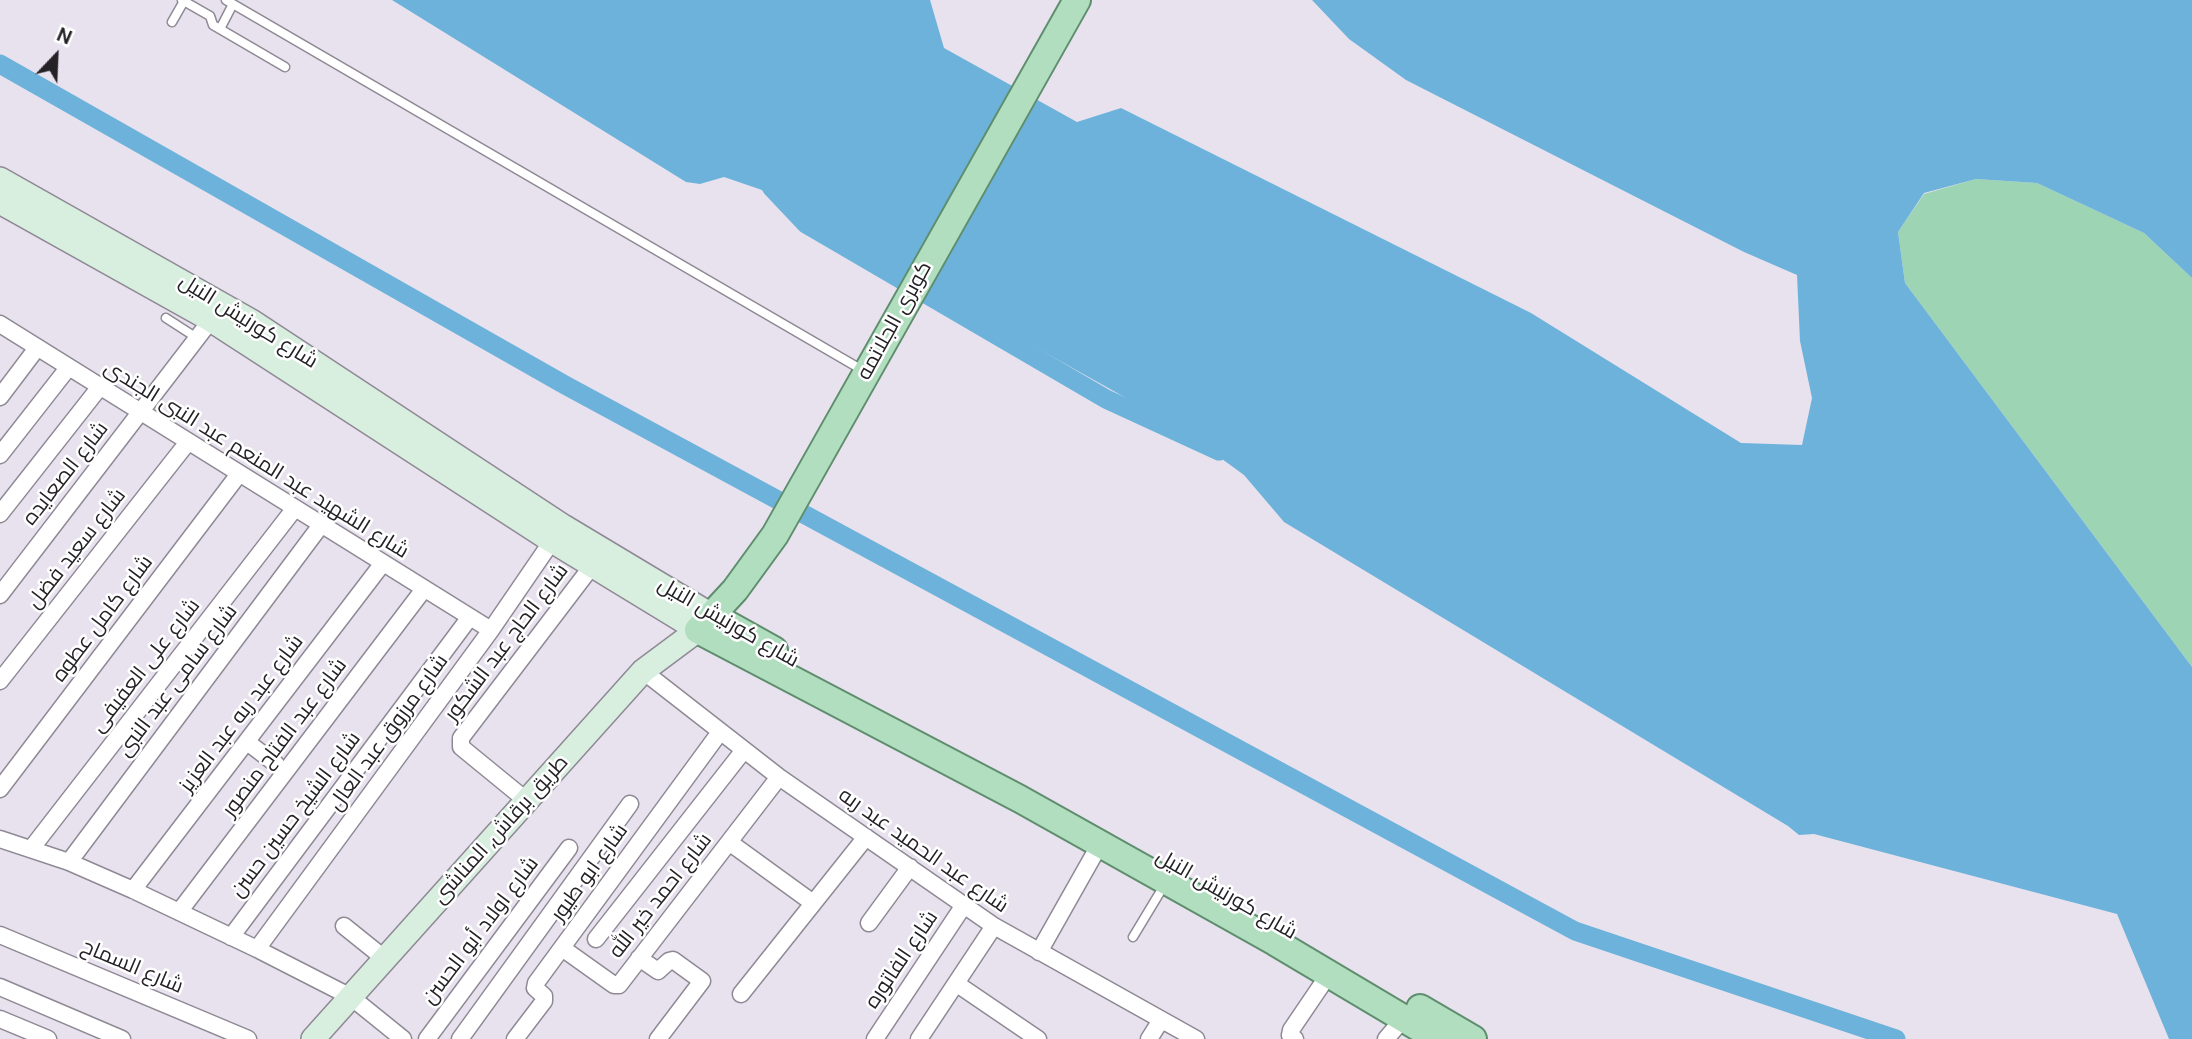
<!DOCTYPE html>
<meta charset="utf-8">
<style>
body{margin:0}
#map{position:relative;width:2192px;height:1039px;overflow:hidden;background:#e8e2ee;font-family:"DM Sans",sans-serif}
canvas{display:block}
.north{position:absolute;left:21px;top:21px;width:70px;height:70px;-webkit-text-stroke:5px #fff;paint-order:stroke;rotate:23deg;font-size:19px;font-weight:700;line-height:28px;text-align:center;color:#242226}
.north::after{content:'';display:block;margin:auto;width:24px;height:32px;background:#242226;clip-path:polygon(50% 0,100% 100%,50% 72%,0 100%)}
</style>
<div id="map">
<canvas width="2192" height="1039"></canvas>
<div class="north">N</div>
</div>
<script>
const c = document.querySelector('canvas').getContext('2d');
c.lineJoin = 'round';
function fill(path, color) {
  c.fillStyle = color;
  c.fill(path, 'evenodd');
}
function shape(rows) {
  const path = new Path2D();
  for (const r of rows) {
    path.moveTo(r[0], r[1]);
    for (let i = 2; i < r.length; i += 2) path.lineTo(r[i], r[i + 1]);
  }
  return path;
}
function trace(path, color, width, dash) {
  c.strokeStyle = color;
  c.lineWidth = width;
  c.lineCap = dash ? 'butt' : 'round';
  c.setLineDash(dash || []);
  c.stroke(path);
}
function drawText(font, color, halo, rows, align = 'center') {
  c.font = font + ' "DM Sans",Cairo,sans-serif';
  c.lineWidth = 5;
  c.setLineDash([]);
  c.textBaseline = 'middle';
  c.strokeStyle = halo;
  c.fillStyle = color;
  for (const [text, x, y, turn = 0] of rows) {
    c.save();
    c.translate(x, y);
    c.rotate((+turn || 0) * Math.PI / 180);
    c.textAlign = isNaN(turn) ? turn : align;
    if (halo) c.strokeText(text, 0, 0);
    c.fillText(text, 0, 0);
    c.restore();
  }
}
fill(shape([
 [1976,179,2037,183,2144,233,2192,278,2192,667,1905,283,1898,232,1924,194]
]), '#9dd4b4');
fill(shape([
 [392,0,930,0,944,48,1077,122,1121,108,1531,313,1741,443,1802,445,1812,398,1800,341,1797,275,1744,252,1406,80,1349,39,1312,0,2192,0,2192,278,2144,233,2037,183,1976,179,1924,193,1898,232,1905,283,2192,667,2192,1039,2169,1039,2117,914,1814,834,1799,835,1788,826,1284,522,1244,475,1178,427,924,285,762,190,724,177,700,184,686,182]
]), '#6db2da');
trace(shape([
 [0,64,565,385,1575,931,1896,1039],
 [771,187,806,224,1106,399,1219,451]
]), '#6db2da', 19);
const lane = shape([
 [182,0,210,16,213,25,285,67],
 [226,0,864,371],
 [172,22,184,1],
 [220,29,233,4],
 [166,318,197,338],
 [1133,937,1165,884]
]);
const street = shape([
 [0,324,491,630],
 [0,397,37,348],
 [0,455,68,368],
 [0,514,99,388],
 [0,595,211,320],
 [643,671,779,777,994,926,1196,1039],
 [0,681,188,442],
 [247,742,276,764],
 [0,789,239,474],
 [527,801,461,747,461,738,592,566],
 [0,839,69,862,133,890,257,949,351,997,403,1039],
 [729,842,813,903],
 [31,849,295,508],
 [69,862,321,525],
 [133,890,383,563],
 [179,912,424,589],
 [869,923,910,867],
 [344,926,385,959],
 [0,935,248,1039],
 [231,937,470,617],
 [596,939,744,750],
 [562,948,614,985,619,985,779,777],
 [257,949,491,630,552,541],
 [1039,952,1100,844],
 [639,958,658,971,669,961,673,960,702,981,658,1039],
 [957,984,1038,1039],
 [0,987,122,1039],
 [741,994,866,837],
 [0,1019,48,1039],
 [427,1039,569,848],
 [460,1039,630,804],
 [515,1039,544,1001,544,996,535,988,536,983,720,732],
 [875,1039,964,905],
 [919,1039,994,926],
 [1149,1039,1161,1020],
 [1295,1039,1290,1035,1291,1030,1329,974],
 [1386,1039,1403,1019]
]);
const secondary = shape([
 [0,179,253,322,563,526,713,616],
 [0,202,211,320,552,541,698,630,643,671,313,1039]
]);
const primary = shape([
 [1077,0,775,535,735,590,698,630,1020,799,1275,942,1438,1039],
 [713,616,774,650],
 [1420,1008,1473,1039]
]);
trace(lane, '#8e8994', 11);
trace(street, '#8e8994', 19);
trace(secondary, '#8e8994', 26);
trace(primary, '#5e8e6e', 30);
trace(lane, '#fff', 8);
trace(street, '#fff', 16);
trace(secondary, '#d8eedf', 23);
trace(primary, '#b1debf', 26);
drawText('21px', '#242226', '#fff', [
 ["كوبرى الجلاتمه",895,321,-61],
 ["شارع كورنيش النيل",248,322,32],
 ["شارع الشهيد عبد المنعم عبد النبى الجندى",256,460,32],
 ["شارع الصعايده",66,474,-52],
 ["شارع سعيد فضل",77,549,-52],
 ["شارع كامل عطوه",103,619,-53],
 ["شارع كورنيش النيل",728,623,30],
 ["شارع الحاج عبد الشكور",507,643,-53],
 ["شارع على العفيفى",146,666,-52],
 ["شارع سامى عبد النبى",178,681,-53],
 ["شارع عبد ربه عبد العزيز",242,714,-53],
 ["شارع مرزوق عبد العال",389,733,-54],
 ["شارع عبد الفتاح منصور",285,738,-53],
 ["شارع الشيخ حسين حسن",296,815,-53],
 ["طريق برقاش, المناشى",501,830,-48],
 ["شارع عبد الحميد عبد ربه",923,851,35],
 ["شارع ابو طيور",590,873,-54],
 ["شارع كورنيش النيل",1226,895,30],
 ["شارع احمد خير الله",661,896,-52],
 ["شارع اولاد أبو الحسن",481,931,-53],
 ["شارع الفاتوره",902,960,-56],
 ["شارع السماح",132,967,23]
]);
</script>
